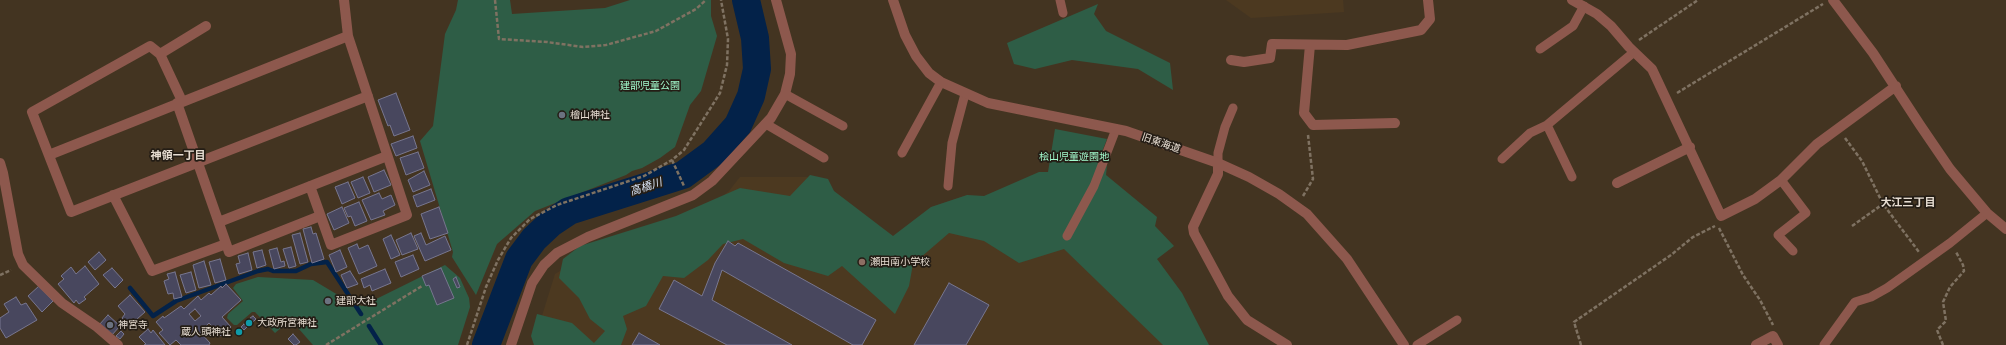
<!DOCTYPE html>
<meta charset="utf-8">
<style>
body{margin:0}
canvas{display:block;background:#433421}
</style>
<canvas width="2006" height="345"></canvas>
<script>
const c = document.querySelector('canvas').getContext('2d');
c.lineJoin = 'round';
function fill(path, color) {
  c.fillStyle = color;
  c.fill(path, 'evenodd');
}
function shape(rows) {
  const path = new Path2D();
  for (const r of rows) {
    path.moveTo(r[0], r[1]);
    for (let i = 2; i < r.length; i += 2) path.lineTo(r[i], r[i + 1]);
  }
  return path;
}
function trace(path, color, width, dash) {
  c.strokeStyle = color;
  c.lineWidth = width;
  c.lineCap = dash ? 'butt' : 'round';
  c.setLineDash(dash || []);
  c.stroke(path);
}
function drawText(font, color, halo, rows, align = 'center') {
  c.font = font + ' "Public Sans","Noto Sans JP",sans-serif';
  c.lineWidth = 3.5;
  c.setLineDash([]);
  c.textBaseline = 'middle';
  c.strokeStyle = halo;
  c.fillStyle = color;
  for (const [text, x, y, turn = 0] of rows) {
    c.save();
    c.translate(x, y);
    c.rotate((+turn || 0) * Math.PI / 180);
    c.textAlign = isNaN(turn) ? turn : align;
    if (halo) c.strokeText(text, 0, 0);
    c.fillText(text, 0, 0);
    c.restore();
  }
}
fill(shape([
 [1226,0,1343,0,1344,12,1251,18],
 [740,177,807,177,890,248,959,200,1151,270,1202,345,559,345,537,332,555,274,587,255,706,210,729,191]
]), '#4c3920');
fill(shape([
 [458,0,510,0,512,14,605,8,630,0,711,0,711,16,717,36,701,91,690,105,675,147,660,158,642,168,632,171,626,175,535,211,497,244,476,295,452,257,453,252,420,141,433,126,445,34,456,10],
 [1098,4,1094,14,1106,31,1170,63,1173,90,1138,69,1072,60,1035,69,1014,64,1007,43],
 [1055,129,1107,139,1098,162,1107,165,1106,175,1157,217,1155,226,1174,246,1157,259,1182,293,1209,345,1163,345,1064,249,1019,263,984,241,949,233,913,264,909,286,895,314,842,266,828,276,784,263,743,239,723,244,708,260,684,278,663,276,646,306,623,316,627,329,621,345,534,345,531,336,537,314,572,323,594,343,605,331,590,319,579,298,559,278,563,259,580,246,676,216,740,188,790,196,810,175,828,179,834,191,893,236,931,207,967,195,984,196,1039,172,1048,172],
 [445,265,460,278,469,298,470,307,458,345,313,345,292,321,289,321,275,333,255,312,252,312,237,325,234,325,227,318,228,314,243,301,233,288,236,284,258,277,313,280,348,301,362,306]
]), '#2e5d46');
trace(shape([
 [130,288,153,316,176,301,258,271,268,269,273,271,296,271,311,264,327,262,361,314],
 [369,326,381,345]
]), '#032249', 4.5);
trace(shape([
 [486,345,519,259,534,239,551,223,569,211,683,175,713,153,738,125,751,96,757,69,755,38,746,0]
]), '#032249', 28);
const building = shape([
 [396,93,410,130,394,136,390,125,388,126,378,100,396,93],
 [413,136,417,148,396,156,391,144,413,136],
 [418,152,424,168,406,175,400,158,418,152],
 [384,170,391,185,374,192,368,177,384,170],
 [424,171,430,185,413,192,408,180,424,171],
 [363,177,370,193,358,198,351,182,363,177],
 [348,182,355,198,342,204,335,187,348,182],
 [431,189,435,200,417,207,413,196,431,189],
 [379,193,382,199,391,195,395,205,383,211,385,215,371,220,362,200,379,193],
 [359,202,367,221,355,226,351,216,348,217,344,208,359,202],
 [342,207,349,223,334,230,327,214,342,207],
 [439,207,448,233,430,239,421,214,439,207],
 [311,227,313,234,316,233,324,259,312,263,303,229,311,227],
 [300,233,308,262,300,264,292,235,300,233],
 [411,233,418,249,402,255,396,240,411,233],
 [421,233,426,245,445,236,451,250,425,261,414,236,421,233],
 [391,235,400,255,391,259,383,239,391,235],
 [728,241,735,246,738,243,876,320,862,345,853,345,722,270,712,300,792,345,727,345,659,309,674,280,702,296,715,263,728,241],
 [357,244,359,249,368,245,377,266,359,274,348,248,357,244],
 [291,247,296,266,289,268,283,249,291,247],
 [277,248,281,262,284,261,285,266,274,269,269,250,277,248],
 [262,250,266,265,257,268,253,252,262,250],
 [340,250,347,267,336,272,329,255,340,250],
 [99,252,106,260,95,270,88,262,99,252],
 [248,253,252,270,239,274,236,264,240,263,238,256,248,253],
 [413,255,419,269,401,277,395,262,413,255],
 [220,259,226,280,215,283,209,262,220,259],
 [204,261,211,285,199,288,193,265,204,261],
 [85,266,99,284,84,297,86,299,79,304,76,300,74,303,58,284,64,279,61,276,71,267,76,274,85,266],
 [112,268,123,280,115,288,103,275,112,268],
 [441,268,454,298,437,305,429,285,426,286,422,276,441,268],
 [385,269,391,283,372,291,370,285,364,288,361,279,385,269],
 [350,271,358,284,347,288,341,275,350,271],
 [175,272,182,297,174,299,173,293,168,294,164,281,169,279,167,274,175,272],
 [191,272,196,290,186,293,180,275,191,272],
 [456,277,460,287,457,288,453,279,456,277],
 [949,283,989,305,966,345,914,345,949,283],
 [226,284,241,300,222,317,231,327,221,336,209,323,200,332,210,343,209,345,181,345,176,340,170,345,159,333,163,330,156,322,163,316,164,318,181,306,184,309,198,296,201,300,209,293,211,295,221,286,222,288,226,284],
 [195,309,201,316,195,321,189,314,195,309],
 [39,286,53,301,42,312,28,296,39,286],
 [130,295,145,312,129,326,122,318,125,314,118,306,130,295],
 [16,297,21,305,26,303,37,320,6,338,0,328,0,318,9,312,4,304,16,297],
 [108,315,120,326,111,336,99,325,108,315],
 [253,316,256,319,253,322,250,318,253,316],
 [249,320,252,323,249,326,246,323,249,320],
 [244,324,247,327,244,330,241,327,244,324],
 [148,329,151,333,153,330,165,345,144,345,146,344,139,337,148,329],
 [239,329,242,332,239,335,236,332,239,329],
 [121,331,124,334,120,339,116,336,121,331],
 [639,333,660,345,632,345,639,333],
 [293,334,300,342,296,345,294,345,288,339,293,334]
]);
fill(building, '#48475e');
trace(building, '#77768f', 1);
trace(shape([
 [495,0,499,39,547,42,583,47,606,45,656,31,696,9,706,0],
 [1639,40,1698,0],
 [1677,93,1823,4],
 [1845,138,1862,161,1883,204,1919,252],
 [672,160,684,186],
 [1303,196,1313,179,1308,135],
 [1852,226,1883,204],
 [1719,228,1743,275,1760,300,1773,325],
 [0,275,11,270],
 [326,345,422,286],
 [467,345,486,287,498,260,511,238,530,219,557,205,644,176,672,160,684,150,720,93,727,65,728,39,721,0],
 [1581,345,1574,322,1671,255,1693,237,1715,226],
 [1943,345,1937,330,1946,321,1943,302,1950,287,1964,271,1963,265,1956,252]
]), '#7f7262', 2.5, [4, 2]);
trace(shape([
 [1060,0,1063,13],
 [1540,49,1573,26,1584,6],
 [785,94,843,126],
 [766,124,824,158],
 [1547,125,1572,177],
 [902,153,941,82],
 [1502,159,1530,133,1547,125,1634,52],
 [1218,163,1218,153,1225,127,1233,108],
 [1781,180,1806,213,1778,235,1793,251],
 [948,186,952,143,965,94],
 [1067,236,1094,186,1116,129],
 [1417,345,1457,320],
 [1824,345,1855,302,1871,297,1887,288,1950,243,1987,213]
]), '#8d584d', 9);
trace(shape([
 [893,0,905,35,916,56,929,73,941,82,988,103,1126,131,1218,163,1249,177,1279,194,1307,214,1347,259,1404,345],
 [1572,0,1597,14,1611,26,1629,47,1652,69,1721,216,1755,199,1781,180,1817,144,1896,86],
 [1833,0,1873,53,1920,125,1950,169,1987,213,2006,229],
 [1310,45,1304,113,1313,125,1395,123],
 [160,54,206,26],
 [1231,60,1244,62,1270,58,1272,44,1347,45,1421,30,1430,19,1428,0],
 [182,101,160,54,150,46,32,112,71,212,368,96],
 [177,103,229,252,320,216],
 [49,155,348,36],
 [0,163,3,173,18,254,23,265,62,303,97,327,118,345],
 [1218,163,1218,174,1193,227,1194,233,1228,296,1247,320,1287,345],
 [1617,183,1690,147],
 [310,186,331,245,407,215,348,36,344,0],
 [113,195,152,271,226,244],
 [219,222,387,156],
 [1756,345,1773,336,1778,345]
]), '#8d584d', 10);
trace(shape([
 [511,345,532,283,544,265,557,253,588,237,693,195,712,181,771,118,785,94,790,74,791,54,776,0]
]), '#8d584d', 10);
for (const [x, y, r, color] of [
 [562,115,4,"#6b7280"],
 [862,262,4,"#8d6e63"],
 [328,301,4,"#6b7280"],
 [249,323,4,"#0f9aa8"],
 [110,325,4,"#6b7280"],
 [239,332,4,"#0f9aa8"]
]) {
  const dot = new Path2D();
  dot.arc(x, y, r, 0, 2 * Math.PI);
  c.fillStyle = color;
  c.fill(dot);
  trace(dot, '#241d15', 1.5);
}
drawText('10px', '#a3fbce', '#241d15', [
 ["建部児童公園",650,86],
 ["桧山児童遊園地",1074,157]
]);
drawText('10px', '#e7ddd2', '#241d15', [
 ["檜山神社",570,115],
 ["瀬田南小学校",870,262],
 ["建部大社",336,301],
 ["大政所宮神社",257,323],
 ["神宮寺",118,325],
 ["蔵人頭神社",231,332,"right"]
], 'left');
drawText('10px', '#e7ddd2', '#241d15', [
 ["旧東海道",1161,143,19]
]);
drawText('bold 11px', '#e7ddd2', '#241d15', [
 ["神領一丁目",178,156],
 ["大江三丁目",1908,203]
]);
drawText('italic 11px', '#d8e4f5', '#241d15', [
 ["高橋川",646,187,-18]
]);
</script>
